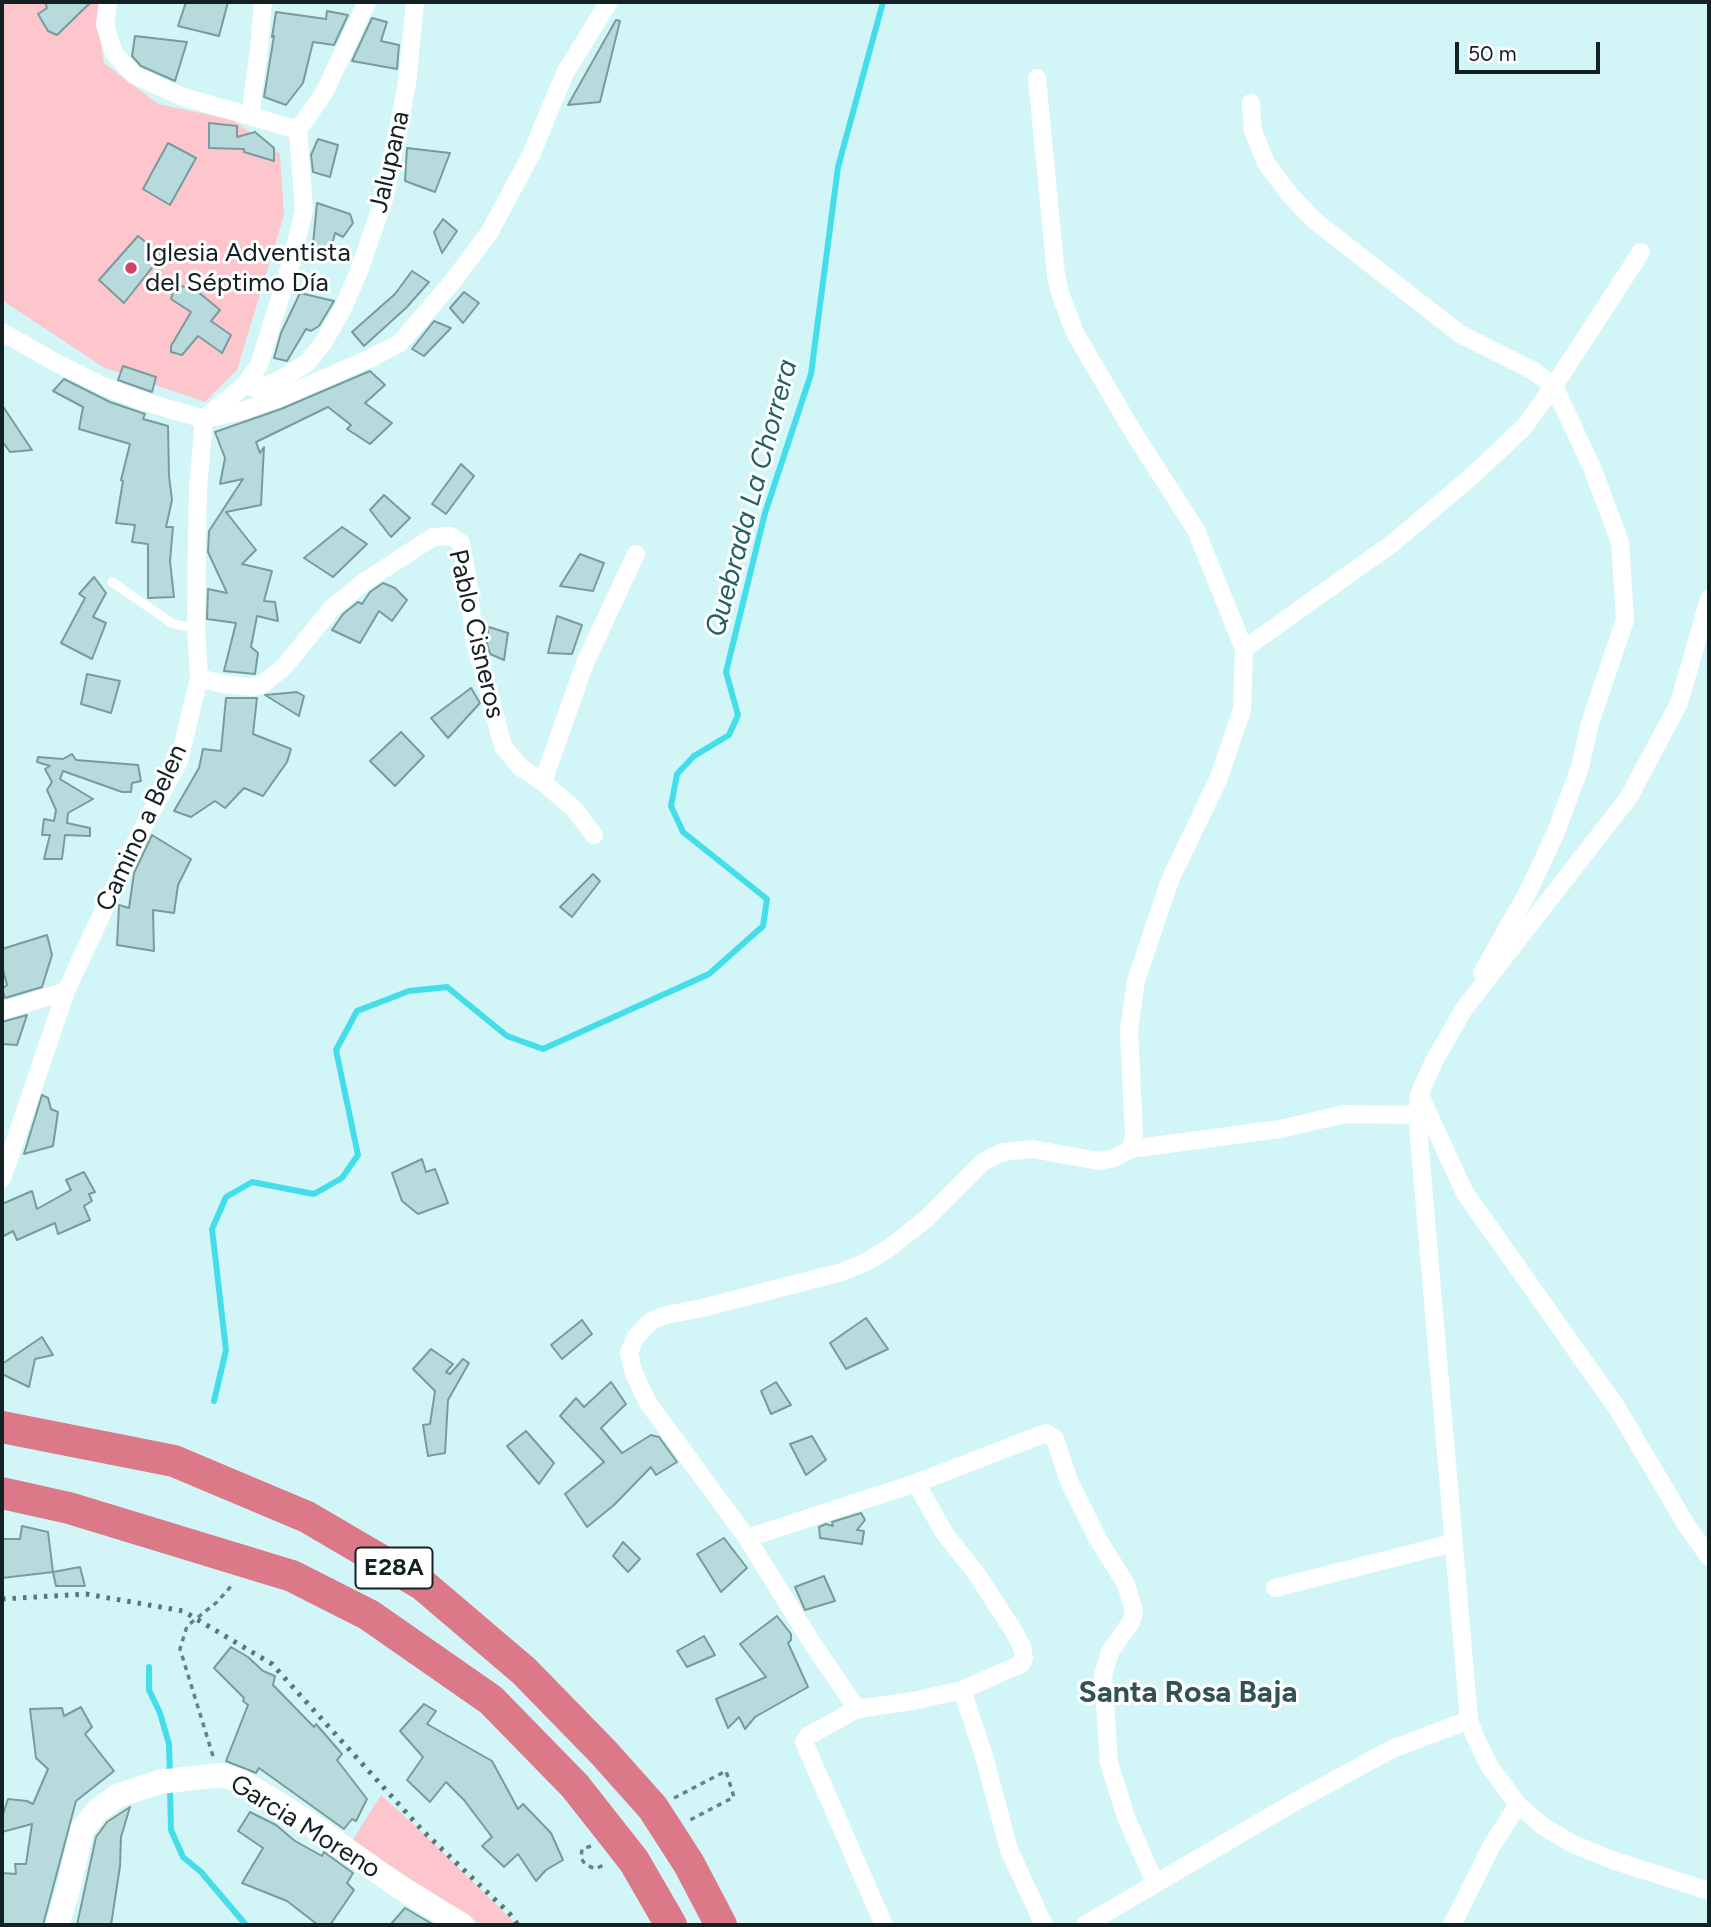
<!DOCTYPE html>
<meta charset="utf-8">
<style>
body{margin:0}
#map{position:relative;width:1711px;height:1927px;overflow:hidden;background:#d2f6f8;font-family:Figtree,sans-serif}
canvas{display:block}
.frame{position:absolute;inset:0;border:4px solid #142122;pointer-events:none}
.scale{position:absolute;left:1455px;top:42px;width:145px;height:32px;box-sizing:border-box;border:4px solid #142122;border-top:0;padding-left:9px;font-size:21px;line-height:24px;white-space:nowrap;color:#142122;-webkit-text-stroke:5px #fff;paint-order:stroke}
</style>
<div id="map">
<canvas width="1711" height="1927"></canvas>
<div class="frame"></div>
<div class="scale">50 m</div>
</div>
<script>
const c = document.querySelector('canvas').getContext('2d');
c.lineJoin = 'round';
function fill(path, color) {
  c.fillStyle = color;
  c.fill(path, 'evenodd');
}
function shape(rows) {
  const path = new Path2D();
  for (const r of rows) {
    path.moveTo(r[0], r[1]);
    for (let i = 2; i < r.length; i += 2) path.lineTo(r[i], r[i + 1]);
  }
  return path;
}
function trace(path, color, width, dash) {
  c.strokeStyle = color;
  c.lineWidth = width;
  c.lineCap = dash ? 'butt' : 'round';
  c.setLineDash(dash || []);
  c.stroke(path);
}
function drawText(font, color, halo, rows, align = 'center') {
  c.font = font + ' Figtree,sans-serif';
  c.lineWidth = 6;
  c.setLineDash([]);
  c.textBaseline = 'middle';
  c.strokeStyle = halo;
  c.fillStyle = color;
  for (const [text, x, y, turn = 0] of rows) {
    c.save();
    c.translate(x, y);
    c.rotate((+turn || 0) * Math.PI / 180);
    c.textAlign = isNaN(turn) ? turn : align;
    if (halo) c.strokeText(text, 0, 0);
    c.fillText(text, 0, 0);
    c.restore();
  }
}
fill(shape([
 [2,2,103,2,99,30,104,63,158,104,233,120,280,154,284,215,237,370,205,402,103,367,2,300],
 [381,1795,426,1836,517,1925,482,1925,352,1841]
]), '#fcc6cc');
trace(shape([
 [214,1401,226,1350,212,1229,226,1197,252,1182,314,1194,342,1178,358,1155,336,1050,357,1011,409,991,447,987,507,1036,543,1049,709,974,763,926,767,899,683,832,671,806,677,774,694,756,729,735,738,715,726,672,765,513,811,374,838,167,883,2],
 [149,1667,149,1690,160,1713,169,1744,170,1777],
 [170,1788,171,1830,183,1857,201,1872,246,1925]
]), '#43dee9', 6);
const building = shape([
 [45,2,91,2,57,35,48,31,38,14,47,8,45,2],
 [186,2,228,2,219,36,178,26,186,2],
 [327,11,348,15,334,45,313,42,303,83,286,105,264,97,274,36,272,37,276,12,326,19,327,11],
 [372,18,387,22,381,41,399,45,397,69,352,61,372,18],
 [616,20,620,21,600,102,568,105,616,20],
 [135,36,187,42,175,81,141,66,132,56,135,36],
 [209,123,237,126,237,137,255,132,274,148,274,161,244,152,244,149,209,148,209,123],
 [318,139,338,145,330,177,313,172,311,155,318,139],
 [168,143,196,158,170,205,143,189,168,143],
 [407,148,450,153,435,192,405,181,407,148],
 [317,203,350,214,353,223,343,237,335,233,329,257,312,254,317,203],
 [443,219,457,231,442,253,434,232,443,219],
 [138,236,162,255,124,303,99,280,138,236],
 [412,271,429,282,406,308,364,346,352,332,395,294,412,271],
 [176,284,197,291,220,310,211,321,231,335,222,353,198,336,182,355,171,352,171,346,191,312,171,299,176,284],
 [464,292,479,303,463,323,450,308,464,292],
 [300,293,334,301,319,326,311,331,306,329,287,361,274,358,281,333,300,293],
 [434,321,451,328,424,356,412,349,434,321],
 [123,366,156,377,152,392,118,380,123,366],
 [370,371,385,385,365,403,392,423,370,444,347,429,351,425,328,407,256,442,260,453,264,447,261,505,226,512,256,550,242,564,272,571,264,601,275,602,278,621,257,616,251,647,258,653,255,674,224,671,236,623,207,619,208,589,227,593,208,552,209,531,243,479,220,484,225,458,215,432,281,409,370,371],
 [64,379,110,402,145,414,143,419,168,426,169,476,172,500,166,527,173,527,170,561,174,597,148,598,148,544,132,542,135,525,116,523,123,481,121,480,130,444,79,429,83,407,53,391,64,379],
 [2,405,32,450,10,452,2,441,2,405],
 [461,464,474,476,446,514,432,504,461,464],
 [384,495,410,518,391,537,370,510,384,495],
 [342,527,367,544,333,577,304,558,342,527],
 [580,554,604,563,593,591,560,586,580,554],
 [94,577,106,593,93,617,106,623,92,659,61,643,85,598,79,594,94,577],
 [383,583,395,588,407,600,392,621,379,611,360,643,332,630,343,614,358,602,362,604,370,592,383,583],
 [557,616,582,625,572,654,548,653,557,616],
 [489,627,508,633,504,660,490,654,486,640,489,627],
 [87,674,120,681,111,713,81,704,87,674],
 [471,688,480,703,448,738,431,718,471,688],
 [297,692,304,696,299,716,265,695,297,692],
 [226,698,257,698,253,734,291,749,287,762,263,796,244,788,225,808,215,801,191,817,174,811,199,768,203,749,221,751,226,698],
 [401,732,424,756,395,786,370,761,401,732],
 [72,754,76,760,138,765,141,781,132,783,131,792,122,792,63,771,60,779,93,799,68,813,67,823,90,828,90,836,65,835,62,859,44,859,50,835,42,835,44,819,54,821,56,810,47,790,52,782,45,769,50,766,37,762,38,757,63,759,72,754],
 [152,835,191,859,178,885,174,913,153,910,154,951,117,945,119,905,129,908,134,873,152,835],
 [593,874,600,881,572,917,560,907,593,874],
 [47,935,52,955,42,987,5,998,2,989,7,985,2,966,2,949,47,935],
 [27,1015,17,1045,2,1044,2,1022,27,1015],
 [42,1095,48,1098,51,1109,58,1112,53,1146,24,1154,42,1095],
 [422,1159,426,1172,435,1169,448,1203,418,1214,402,1201,392,1173,422,1159],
 [84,1172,95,1192,89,1194,92,1201,84,1206,90,1220,58,1234,55,1223,17,1240,13,1231,2,1237,2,1204,32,1191,37,1209,71,1190,66,1180,84,1172],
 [866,1318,888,1349,846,1369,830,1343,866,1318],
 [582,1320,592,1334,562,1359,551,1345,582,1320],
 [42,1337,53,1355,35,1359,29,1387,2,1374,2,1364,42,1337],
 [431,1349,453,1364,446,1372,450,1374,463,1359,469,1363,448,1400,445,1453,428,1456,423,1425,430,1424,435,1391,413,1369,431,1349],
 [611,1382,626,1404,601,1428,622,1453,651,1435,659,1437,677,1462,656,1475,651,1467,614,1505,587,1527,565,1494,604,1462,560,1416,576,1398,584,1407,611,1382],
 [776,1382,791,1405,771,1414,761,1391,776,1382],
 [526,1431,554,1463,539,1484,507,1446,526,1431],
 [812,1436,826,1460,806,1475,790,1444,812,1436],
 [861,1513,865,1520,857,1530,864,1531,862,1544,820,1538,819,1527,826,1524,833,1526,832,1522,861,1513],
 [22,1526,48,1532,53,1572,2,1578,2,1539,20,1539,22,1526],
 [724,1538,747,1568,721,1592,697,1554,724,1538],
 [623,1542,640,1559,628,1572,613,1556,623,1542],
 [80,1567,85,1586,56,1586,53,1572,80,1567],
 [824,1576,835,1601,805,1610,795,1587,824,1576],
 [777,1616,791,1634,791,1640,788,1643,808,1687,755,1717,745,1729,739,1717,728,1728,716,1699,766,1677,740,1644,777,1616],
 [704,1636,715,1655,687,1667,677,1651,704,1636],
 [231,1647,248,1657,263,1671,275,1676,273,1685,314,1727,316,1724,342,1754,337,1760,367,1799,356,1821,352,1819,344,1829,259,1768,256,1773,226,1761,248,1705,243,1701,244,1698,214,1668,231,1647],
 [424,1704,436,1711,427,1724,492,1761,518,1809,523,1804,551,1833,563,1860,546,1870,536,1881,518,1854,504,1867,482,1846,492,1837,464,1800,446,1782,430,1802,407,1780,423,1757,400,1731,424,1704],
 [81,1707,92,1727,85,1734,114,1771,76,1801,43,1925,2,1925,2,1873,16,1874,15,1864,26,1864,32,1824,2,1832,2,1817,8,1799,27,1801,33,1804,48,1769,36,1758,30,1709,62,1708,64,1716,81,1707],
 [130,1807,121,1837,120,1866,111,1925,77,1925,96,1837,107,1822,130,1807],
 [250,1812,276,1825,295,1841,322,1856,324,1852,353,1873,347,1883,354,1890,330,1925,318,1925,287,1901,242,1883,263,1848,238,1831,250,1812],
 [405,1908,434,1925,390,1925,405,1908]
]);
fill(building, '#b7dadc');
trace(building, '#799b9d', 2);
trace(shape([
 [213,1756,180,1649,187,1626,217,1602,233,1584],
 [674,1798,726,1771,734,1797,690,1820],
 [591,1846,582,1849,581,1858,585,1864,595,1869,606,1864]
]), '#6b8284', 3.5, [5, 5]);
trace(shape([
 [112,582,173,624,196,628]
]), '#fff', 9);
trace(shape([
 [108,2,105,25,114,53,134,75,183,97,250,116],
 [1037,78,1056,275,1060,293,1075,333,1135,435,1196,530,1244,649],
 [1251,103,1253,131,1266,163,1290,195,1315,221,1460,334,1532,370,1554,386,1593,470,1620,542,1625,620,1590,723,1580,767,1556,832,1528,892,1482,973],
 [298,130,324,93,367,2],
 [2,332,55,362,103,386,142,401,204,419,242,411,277,399,371,358,400,343,453,281,489,233,531,155,565,73,609,2],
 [245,385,255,388,276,382,307,363,323,343,343,308,359,271,385,196,407,83,415,2],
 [207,416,245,385,259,365,291,263,304,210,298,130,250,116,259,49,263,2],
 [1709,599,1679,703,1629,797,1464,1009,1434,1061,1419,1095,1417,1115,1469,1720,1474,1734,1488,1764,1518,1805,1544,1827,1573,1844,1615,1861,1709,1891],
 [199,678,223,684,253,687,263,684,284,667,332,608,364,582,433,537,451,536,461,543,468,583,474,638,503,746,520,767,543,782,575,810,594,835],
 [543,782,585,663,636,554],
 [2,1011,66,991],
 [1420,1096,1465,1193,1617,1408,1687,1526,1709,1557],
 [1131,1149,1280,1129,1345,1114,1417,1115],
 [2,1179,66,991,138,837,179,761,199,678,196,628,197,542,198,488,204,419],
 [747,1538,916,1483,1046,1433,1055,1439,1069,1481,1099,1541,1126,1584,1134,1612,1131,1622,1110,1652,1103,1675,1109,1763,1126,1817,1155,1883],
 [1275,1588,1453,1543],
 [962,1690,984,1756,1009,1850,1044,1925],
 [857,1709,812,1643,747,1538,648,1403,633,1371,629,1352,636,1337,651,1321,666,1315,702,1308,842,1272,868,1261,889,1248,926,1219,983,1162,1003,1152,1032,1149,1099,1161,1115,1158,1131,1149,1134,1136,1129,1030,1136,981,1170,880,1218,780,1242,710,1244,649,1393,543,1471,477,1524,427,1554,386,1641,252],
 [884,1925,804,1742,808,1736,857,1709,913,1701,962,1690,1021,1664,1024,1658,1022,1647,1013,1630,976,1573,945,1534,916,1483],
 [1085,1925,1298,1800,1392,1749,1469,1720],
 [1452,1925,1492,1845,1518,1805]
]), '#fff', 18);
trace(shape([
 [57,1925,68,1890,82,1830,97,1811,117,1796,159,1782,221,1775,241,1781,306,1821,398,1886,462,1925]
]), '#fff', 24);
trace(shape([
 [2,1427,174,1461,307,1517,423,1585,524,1671,604,1753,653,1808,689,1864,721,1925],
 [2,1493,69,1508,292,1576,369,1615,491,1700,575,1786,634,1861,671,1925]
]), '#dc7988', 32);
trace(shape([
 [2,1599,86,1594,183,1611,272,1664,423,1831,509,1913,518,1925]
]), '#5d7375', 5, [3.5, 7]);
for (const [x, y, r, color] of [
 [131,268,7,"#d34364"]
]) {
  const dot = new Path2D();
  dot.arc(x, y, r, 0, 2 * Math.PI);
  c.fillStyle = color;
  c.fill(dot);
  trace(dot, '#fff', 2.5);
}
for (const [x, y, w] of [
 [394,1568,77]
]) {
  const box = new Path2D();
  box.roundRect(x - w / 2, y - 20.5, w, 41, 5);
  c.fillStyle = '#fff';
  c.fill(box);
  trace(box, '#142122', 2);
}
drawText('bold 24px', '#142122', null, [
 ["E28A",394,1568]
]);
drawText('26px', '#142122', '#fff', [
 ["Jalupana",390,162,-77],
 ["Pablo Cisneros",476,634,77],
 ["Camino a Belen",142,828,-65],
 ["Garcia Moreno",305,1827,32]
]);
drawText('26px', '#142122', '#fff', [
 ["Iglesia Adventista",145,253],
 ["del Séptimo Día",145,283]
], 'left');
drawText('italic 28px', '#215f63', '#fff', [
 ["Quebrada La Chorrera",752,498,-75]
]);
drawText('bold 30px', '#335254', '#fff', [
 ["Santa Rosa Baja",1188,1693]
]);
</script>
